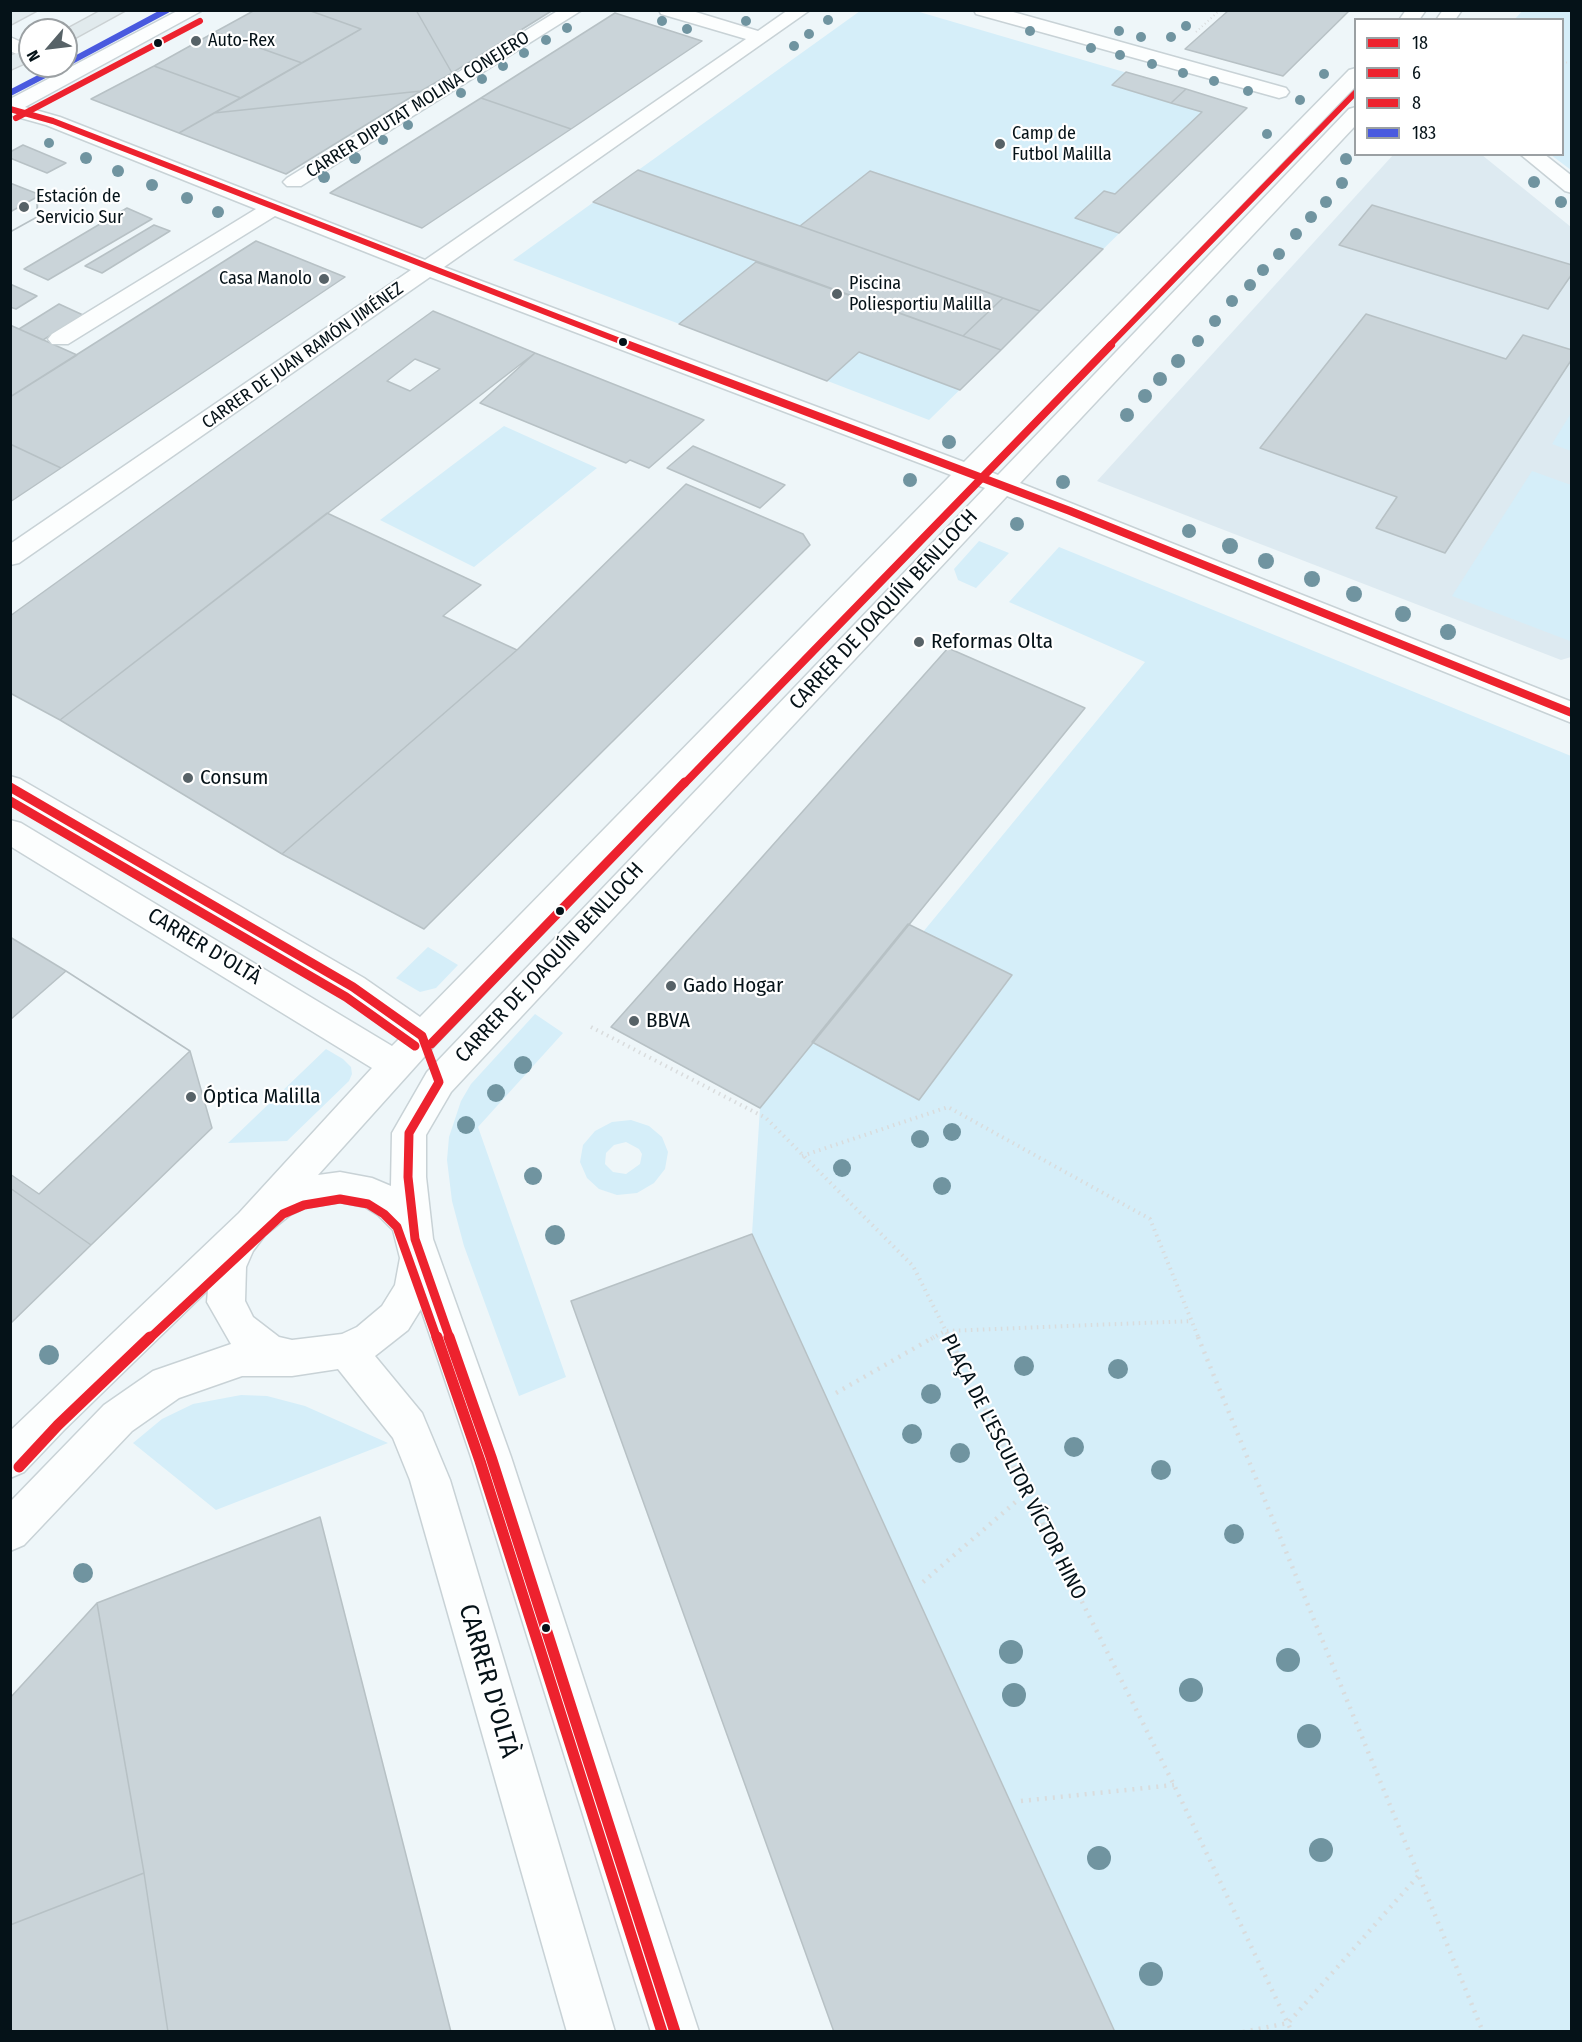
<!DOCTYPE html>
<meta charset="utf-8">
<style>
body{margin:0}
#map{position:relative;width:1582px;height:2042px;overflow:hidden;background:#eef6f9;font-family:"Fira Sans Condensed",sans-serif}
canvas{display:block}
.frame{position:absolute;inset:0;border:12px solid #051218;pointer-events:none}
.legend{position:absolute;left:1354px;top:18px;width:210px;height:138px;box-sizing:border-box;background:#fff;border:2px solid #9ba0a3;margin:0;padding:8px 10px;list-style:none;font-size:18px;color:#051218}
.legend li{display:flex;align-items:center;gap:12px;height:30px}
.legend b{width:30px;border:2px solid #9ba0a3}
.north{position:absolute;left:18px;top:18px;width:60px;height:60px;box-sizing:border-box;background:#fff;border:2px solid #9ba0a3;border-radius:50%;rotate:242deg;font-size:16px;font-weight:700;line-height:24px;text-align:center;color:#051218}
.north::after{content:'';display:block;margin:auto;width:21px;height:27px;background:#576267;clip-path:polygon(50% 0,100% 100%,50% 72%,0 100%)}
</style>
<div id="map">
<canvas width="1582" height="2042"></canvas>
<div class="frame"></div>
<ul class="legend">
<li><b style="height:8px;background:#ed222e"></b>18</li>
<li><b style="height:8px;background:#ed222e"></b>6</li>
<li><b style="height:8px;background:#ed222e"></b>8</li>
<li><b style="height:8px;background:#495adf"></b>183</li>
</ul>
<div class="north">N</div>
</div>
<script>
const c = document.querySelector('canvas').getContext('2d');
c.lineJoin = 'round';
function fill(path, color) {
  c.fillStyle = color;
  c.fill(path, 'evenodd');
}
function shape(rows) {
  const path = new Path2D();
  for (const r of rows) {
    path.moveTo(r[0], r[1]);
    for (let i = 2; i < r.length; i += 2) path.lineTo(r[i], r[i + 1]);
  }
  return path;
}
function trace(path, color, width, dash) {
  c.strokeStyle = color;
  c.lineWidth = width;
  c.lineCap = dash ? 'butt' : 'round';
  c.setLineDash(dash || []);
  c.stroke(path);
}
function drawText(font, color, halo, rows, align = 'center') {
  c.font = font + ' "Fira Sans Condensed",sans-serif';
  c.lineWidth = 4.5;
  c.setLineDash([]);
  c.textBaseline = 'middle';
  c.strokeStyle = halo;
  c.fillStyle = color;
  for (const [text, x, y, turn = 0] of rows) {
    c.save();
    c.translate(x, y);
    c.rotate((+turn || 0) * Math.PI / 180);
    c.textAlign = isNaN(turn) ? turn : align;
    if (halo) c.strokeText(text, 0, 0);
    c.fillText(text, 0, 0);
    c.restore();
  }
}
fill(shape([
 [1393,155,1482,155,1571,227,1571,657,1561,660,1097,481]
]), '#ddeaf1');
fill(shape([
 [1523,10,1571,11,1571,170,1551,155,1562,154,1562,20,1515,19],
 [860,11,916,11,1247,108,929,420,513,260],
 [1571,413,1571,451,1552,444],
 [504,426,597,468,474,567,380,520],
 [1532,471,1571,485,1570,641,1452,596],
 [979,541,1009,553,976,588,958,580,954,569],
 [1059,547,1571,756,1571,2031,1115,2031,752,1234,760,1108,812,1042,919,1100,1012,976,923,932,1145,662,1009,602],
 [428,947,458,965,436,988,420,992,396,978],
 [535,1014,563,1033,478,1127,566,1377,519,1396,464,1246,452,1201,447,1160,449,1137,461,1101,471,1084],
 [326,1049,343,1059,351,1067,352,1074,349,1081,287,1141,228,1143],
 [631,1120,649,1126,662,1137,668,1152,665,1169,654,1183,637,1193,617,1195,599,1189,587,1178,580,1162,583,1145,595,1131,612,1122],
 [626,1142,639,1149,642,1154,640,1164,626,1174,613,1172,605,1164,606,1153,614,1145],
 [241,1395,267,1396,305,1406,388,1443,216,1510,133,1443,162,1419,193,1404]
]), '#d5eef9');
const building = shape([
 [255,10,308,10,361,29,302,63,215,32,255,10],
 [308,10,416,10,452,73,421,91,214,113,361,29,308,10],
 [416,10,553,10,452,73,416,10],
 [1229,10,1350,10,1283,76,1185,49,1229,10],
 [615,13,702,41,571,129,481,98,615,13],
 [215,32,302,63,241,98,154,66,215,32],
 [154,66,241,98,179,133,91,99,154,66],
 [1126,72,1186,89,1171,103,1112,85,1126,72],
 [1186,89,1247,108,1119,233,1075,218,1104,191,1115,194,1202,112,1171,103,1186,89],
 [421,91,286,174,179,133,214,113,421,91],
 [481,98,571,129,422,228,330,193,481,98],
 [23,145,66,163,47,173,10,158,10,152,23,145],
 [638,170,800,226,1003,298,963,336,593,202,638,170],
 [870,171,1103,249,1040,311,800,226,870,171],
 [10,183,38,194,37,217,10,232,10,183],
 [37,197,37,217,10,232,10,212,37,197],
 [1372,205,1572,265,1572,274,1548,309,1339,245,1372,205],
 [127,208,152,219,48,280,24,269,127,208],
 [154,225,170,231,102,273,85,266,154,225],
 [256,241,345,277,61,468,10,444,10,397,256,241],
 [756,262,963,336,1001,350,960,390,859,352,827,381,679,324,756,262],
 [10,284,37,296,16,309,10,307,10,284],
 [1003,298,1040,311,1001,350,963,336,1003,298],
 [59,304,83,315,43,340,19,329,59,304],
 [433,311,535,353,60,720,10,693,10,616,433,311],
 [1366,314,1506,359,1523,335,1572,350,1572,359,1445,553,1376,528,1397,497,1260,448,1366,314],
 [10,325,77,355,10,397,10,325],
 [535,353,704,420,649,468,630,460,626,463,480,403,535,353],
 [415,359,440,369,410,391,387,381,415,359],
 [10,444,61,468,10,502,10,444],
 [693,446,785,485,760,508,667,468,693,446],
 [686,484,803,534,810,545,424,929,282,854,517,650,686,484],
 [327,513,481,585,443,616,517,650,282,854,60,720,327,513],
 [948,648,1085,708,760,1108,611,1027,948,648],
 [908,924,1012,975,919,1100,812,1042,908,924],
 [10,937,66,971,10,1020,10,937],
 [66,971,190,1051,212,1128,91,1245,10,1188,10,1020,66,971],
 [66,971,190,1051,39,1194,10,1174,10,1020,66,971],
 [10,1188,91,1245,10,1324,10,1188],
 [752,1234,1115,2032,834,2032,571,1301,752,1234],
 [320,1517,451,2032,168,2032,144,1873,97,1603,320,1517],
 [97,1603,144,1873,10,1925,10,1698,97,1603],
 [144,1873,168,2032,10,2032,10,1925,144,1873]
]);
fill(building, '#cad4d9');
trace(building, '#b7c1c5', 1.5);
const street = shape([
 [179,10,203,10,25,107,60,117,425,260,746,39,661,14,659,10,689,10,758,31,788,10,810,10,444,267,964,462,1349,70,1356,68,1356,86,986,470,998,475,1349,109,1356,107,1356,125,1020,483,1572,702,1572,723,1007,496,451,1092,426,1135,426,1177,433,1239,511,1457,699,2032,651,2032,471,1457,421,1309,408,1330,375,1356,422,1413,450,1480,615,2032,567,2032,410,1480,393,1438,338,1369,292,1376,242,1376,179,1398,132,1431,24,1545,10,1551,10,1502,104,1405,153,1371,231,1344,207,1302,208,1290,64,1430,24,1472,10,1478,10,1431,239,1213,372,1068,10,846,10,820,21,823,392,1046,400,1038,342,996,10,801,10,776,20,779,364,978,420,1017,951,475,430,277,19,563,10,565,10,544,411,270,275,216,68,344,52,344,48,339,52,334,256,209,46,125,10,115,10,99,179,10],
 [974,484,985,488,427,1072,392,1133,391,1186,372,1178,340,1172,318,1175,434,1046,974,484],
 [340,1202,365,1207,378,1215,393,1230,400,1258,395,1285,382,1306,357,1327,342,1334,292,1340,279,1337,253,1317,245,1301,246,1267,253,1251,265,1235,290,1215,305,1208,340,1202],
 [559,10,582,10,301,186,287,186,283,182,287,178,559,10],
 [974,10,1006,10,1286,88,1289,92,1286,96,1279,98,1272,96,976,14,974,10],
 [1406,10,1426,10,1419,20,1399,20,1406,10],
 [1443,10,1462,10,1455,20,1436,20,1443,10],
 [10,37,30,46,30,60,10,51,10,37],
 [1520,154,1544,154,1572,176,1572,193,1565,191,1520,154]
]);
const primary = shape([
 [14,10,38,10,10,25,10,12,14,10],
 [102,10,126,10,66,43,65,30,102,10],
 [30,48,30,61,10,70,10,56,30,48]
]);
trace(street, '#c8d2d6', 3);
trace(primary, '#cbd1d3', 3);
trace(shape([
 [1196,32,1220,10],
 [1562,63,1572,62]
]), '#d9dcdd', 2, [1, 3]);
trace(shape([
 [591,1027,766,1118,913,1266,950,1339],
 [802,1156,948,1107,1150,1219,1199,1339],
 [931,1339,945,1331,1192,1321]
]), '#d9dcdd', 4, [1.5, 4.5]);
trace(shape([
 [949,1337,1174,1785,1292,2032],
 [1198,1337,1483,2032],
 [836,1393,934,1337],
 [923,1582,1026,1493],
 [1021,1801,1174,1785],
 [1243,2032,1288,2023,1419,1875]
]), '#d9dcdd', 4.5, [2, 6]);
fill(street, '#fcfefe');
fill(primary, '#e1eaed');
trace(shape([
 [10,109,53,121,633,346]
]), '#ed222e', 6);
trace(shape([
 [629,345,1070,511,1572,713]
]), '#ed222e', 8);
trace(shape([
 [10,787,353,987,422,1036],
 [422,1036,439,1082,409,1133,408,1177,415,1239,450,1339]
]), '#ed222e', 9);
trace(shape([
 [449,1337,491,1457,675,2032]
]), '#ed222e', 11);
trace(shape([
 [16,118,200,21],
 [1109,346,1356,92]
]), '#ed222e', 6);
trace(shape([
 [684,784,1111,345]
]), '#ed222e', 8);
trace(shape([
 [10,801,346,997,415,1046],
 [431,1044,685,782]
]), '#ed222e', 9);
trace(shape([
 [149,1339,283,1214,304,1205,340,1199,368,1204,384,1214,397,1227,437,1339]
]), '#ed222e', 9);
trace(shape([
 [437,1337,480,1461,662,2032],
 [19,1467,58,1425,150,1337]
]), '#ed222e', 11);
trace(shape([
 [66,64,167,10],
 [10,93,62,66]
]), '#495adf', 6);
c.fillStyle = '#7094a0';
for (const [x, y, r] of [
 [828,20,5],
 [662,21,5],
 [746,21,5],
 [1186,26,5],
 [567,28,5],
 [687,29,5],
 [1030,31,5],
 [1119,31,5],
 [809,34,5],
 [1141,37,5],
 [1171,37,5],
 [546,40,5],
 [794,46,5],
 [1091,48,5],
 [524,53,5],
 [1120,55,5],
 [1152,64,5],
 [503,66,5],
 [1183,73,5],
 [1324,74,5],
 [482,79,5],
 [1214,81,5],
 [1248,91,5],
 [461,93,5],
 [1300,100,5],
 [408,125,5],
 [1267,134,5],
 [383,140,5],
 [49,143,5],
 [86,158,6],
 [355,158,6],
 [1346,159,6],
 [118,171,6],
 [324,177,6],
 [1534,182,6],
 [1342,183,6],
 [152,185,6],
 [187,198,6],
 [1326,202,6],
 [1561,202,6],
 [218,212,6],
 [1311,217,6],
 [1296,234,6],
 [1279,254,6],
 [1263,270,6],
 [1250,285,6],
 [1232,301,6],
 [1215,321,6],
 [1198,341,6],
 [1178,361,7],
 [1160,379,7],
 [1145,396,7],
 [1127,415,7],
 [949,442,7],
 [910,480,7],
 [1063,482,7],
 [1017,524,7],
 [1189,531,7],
 [1230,546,8],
 [1266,561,8],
 [1312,579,8],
 [1354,594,8],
 [1403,614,8],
 [1448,632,8],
 [523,1065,9],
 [496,1093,9],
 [466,1125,9],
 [952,1132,9],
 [920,1139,9],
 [842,1168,9],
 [533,1176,9],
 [942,1186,9],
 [555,1235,10],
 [49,1355,10],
 [1024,1366,10],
 [1118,1369,10],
 [931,1394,10],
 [912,1434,10],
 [1074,1447,10],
 [960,1453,10],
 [1161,1470,10],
 [1234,1534,10],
 [83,1573,10],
 [1011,1652,12],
 [1288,1660,12],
 [1191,1690,12],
 [1014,1695,12],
 [1309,1736,12],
 [1321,1850,12],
 [1099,1858,12],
 [1151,1974,12]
]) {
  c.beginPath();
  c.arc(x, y, r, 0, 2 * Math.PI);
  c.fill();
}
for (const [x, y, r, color] of [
 [196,41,6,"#576267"],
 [158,43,5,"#051218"],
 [1000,144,6,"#576267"],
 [24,207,6,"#576267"],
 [324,279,6,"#576267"],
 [837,294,6,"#576267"],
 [623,342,5,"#051218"],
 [919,642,6,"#576267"],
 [188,778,6,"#576267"],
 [560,911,5,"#051218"],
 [671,986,6,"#576267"],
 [634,1021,6,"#576267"],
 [191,1097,6,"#576267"],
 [546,1628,5,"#051218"]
]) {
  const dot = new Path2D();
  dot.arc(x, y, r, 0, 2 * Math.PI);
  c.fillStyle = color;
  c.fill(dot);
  trace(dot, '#fff', 2);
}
drawText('18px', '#051218', '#fff', [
 ["Auto-Rex",208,41],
 ["Camp de",1012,134],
 ["Futbol Malilla",1012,155],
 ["Estación de",36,197],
 ["Servicio Sur",36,218],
 ["Casa Manolo",312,279,"right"],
 ["Piscina",849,284],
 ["Poliesportiu Malilla",849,305]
], 'left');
drawText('18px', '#051218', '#fff', [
 ["CARRER DIPUTAT MOLINA CONEJERO",418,105,-32],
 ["CARRER DE JUAN RAMÓN JIMÉNEZ",303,356,-35]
]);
drawText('21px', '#051218', '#fff', [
 ["CARRER DE JOAQUÍN BENLLOCH",884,610,-47],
 ["CARRER D'OLTÀ",204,947,31],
 ["CARRER DE JOAQUÍN BENLLOCH",550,963,-47],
 ["PLAÇA DE L'ESCULTOR VÍCTOR HINO",1013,1467,63]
]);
drawText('21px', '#051218', '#fff', [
 ["Reformas Olta",931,642],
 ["Consum",200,778],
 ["Gado Hogar",683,986],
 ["BBVA",646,1021],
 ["Óptica Malilla",203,1097]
], 'left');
drawText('26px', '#051218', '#fff', [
 ["CARRER D'OLTÀ",488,1681,74]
]);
</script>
